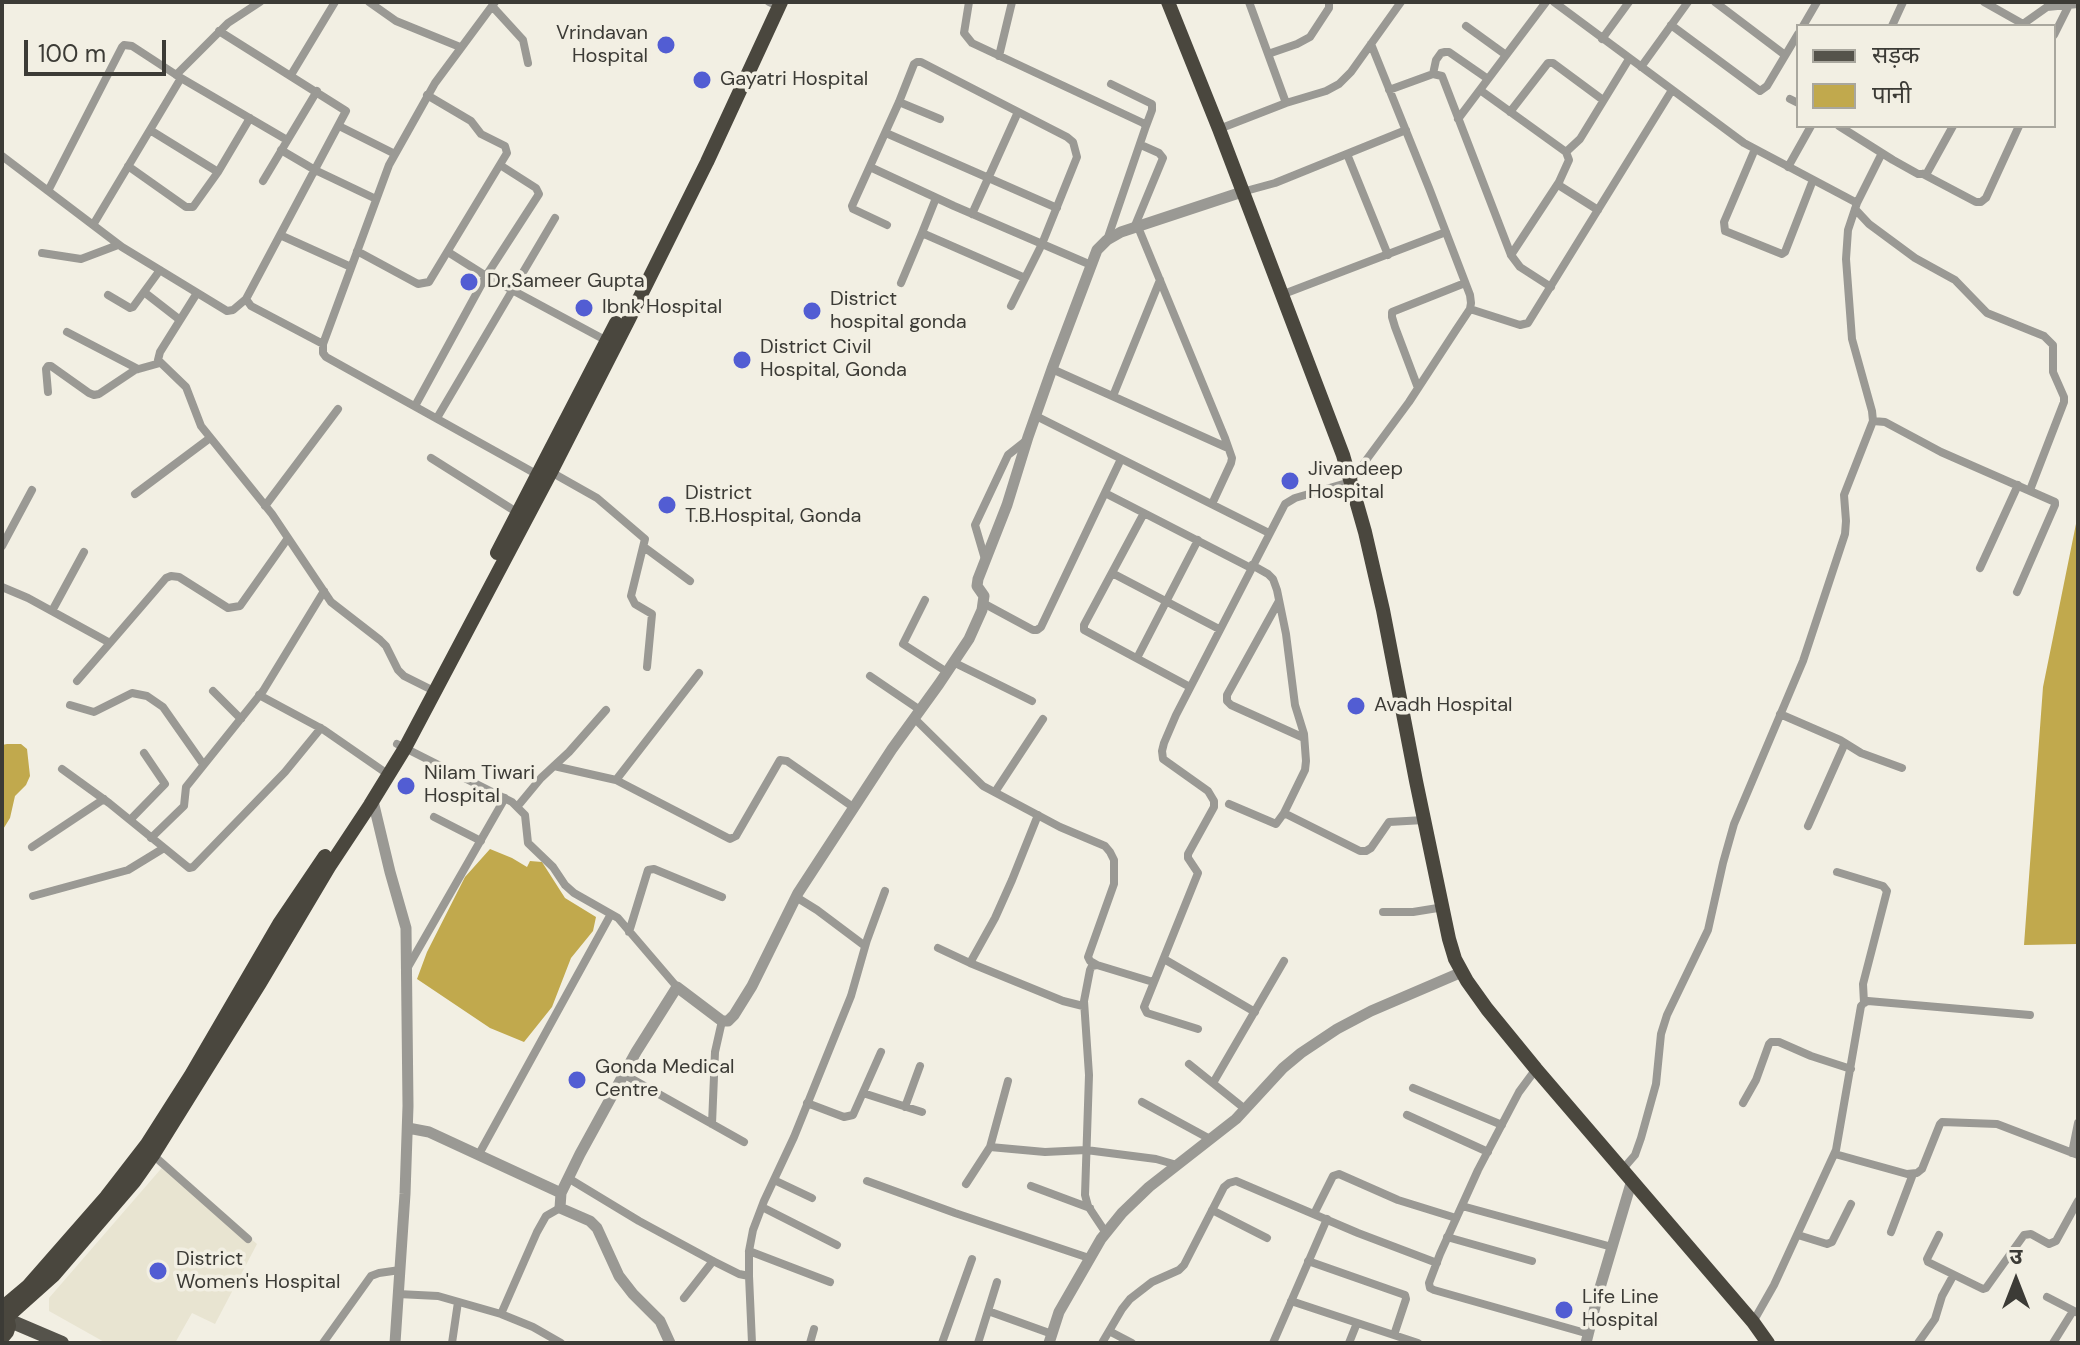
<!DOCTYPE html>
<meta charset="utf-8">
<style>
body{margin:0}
#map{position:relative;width:2080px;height:1345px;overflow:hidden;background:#f2efe3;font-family:"DM Sans","Noto Sans Devanagari",sans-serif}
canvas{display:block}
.frame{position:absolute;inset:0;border:4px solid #3c3b36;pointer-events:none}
.legend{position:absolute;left:1796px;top:24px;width:260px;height:104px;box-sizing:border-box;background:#f2efe3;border:2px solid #a9a79e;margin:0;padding:10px 14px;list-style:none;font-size:24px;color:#3c3b36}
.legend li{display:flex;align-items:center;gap:16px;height:40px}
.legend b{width:40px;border:2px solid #a9a79e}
.north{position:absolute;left:1976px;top:1241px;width:80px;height:80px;-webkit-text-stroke:6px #f2efe3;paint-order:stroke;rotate:0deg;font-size:22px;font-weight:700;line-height:32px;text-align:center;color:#3c3b36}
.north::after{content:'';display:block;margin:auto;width:28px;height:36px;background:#3c3b36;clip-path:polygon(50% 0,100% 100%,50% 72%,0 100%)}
.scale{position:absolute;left:24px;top:40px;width:142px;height:36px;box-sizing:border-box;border:4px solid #3c3b36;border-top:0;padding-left:10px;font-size:24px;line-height:28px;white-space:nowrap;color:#3c3b36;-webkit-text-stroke:6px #f2efe3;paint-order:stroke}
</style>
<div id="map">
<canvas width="2080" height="1345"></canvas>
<div class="frame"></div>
<ul class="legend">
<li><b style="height:10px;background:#55534b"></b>सड़क</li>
<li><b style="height:22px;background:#c1a94d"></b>पानी</li>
</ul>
<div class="north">उ</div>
<div class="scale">100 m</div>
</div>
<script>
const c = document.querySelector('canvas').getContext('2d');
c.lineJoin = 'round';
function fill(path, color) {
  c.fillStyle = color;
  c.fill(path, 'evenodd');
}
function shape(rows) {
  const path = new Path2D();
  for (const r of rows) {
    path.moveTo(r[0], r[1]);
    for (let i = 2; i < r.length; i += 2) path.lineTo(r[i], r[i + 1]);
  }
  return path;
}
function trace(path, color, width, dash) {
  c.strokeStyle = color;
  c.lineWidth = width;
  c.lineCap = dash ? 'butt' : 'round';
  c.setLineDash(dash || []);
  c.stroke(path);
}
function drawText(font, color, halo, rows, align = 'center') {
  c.font = font + ' "DM Sans",sans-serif';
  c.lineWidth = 7;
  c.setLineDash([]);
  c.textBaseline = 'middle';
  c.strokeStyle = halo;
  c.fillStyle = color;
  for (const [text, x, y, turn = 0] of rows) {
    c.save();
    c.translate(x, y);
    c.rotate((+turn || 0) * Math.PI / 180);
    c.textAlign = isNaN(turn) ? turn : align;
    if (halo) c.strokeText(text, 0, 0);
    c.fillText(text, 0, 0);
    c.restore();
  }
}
fill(shape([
 [166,1163,257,1244,215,1324,192,1313,175,1343,106,1343,49,1311,49,1298]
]), '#e8e4d1');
fill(shape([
 [2078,514,2078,944,2024,945,2043,687],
 [7,744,21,744,27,749,30,776,26,785,15,796,10,818,2,831,2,745],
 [490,849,512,858,527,867,530,861,542,862,565,898,596,917,593,931,571,958,552,1007,524,1042,490,1028,417,979,427,952,465,877]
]), '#c1a94d');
trace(shape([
 [369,2,396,21,460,47],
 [495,2,435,83,389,165,323,344,323,353,326,357,538,475],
 [769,2,771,3],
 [969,2,964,33,972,43,1143,123,1146,126,1107,240],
 [1249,2,1286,103],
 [1554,2,1744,143,1857,203],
 [1715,2,1785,55],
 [1984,2,2023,24,2047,7,2078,4],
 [492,6,523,40,528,63],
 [1671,25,1760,91,1767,86,1798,34],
 [1466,26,1506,55],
 [1803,26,1817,2],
 [1892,26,1903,2],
 [219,31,346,111,246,299,251,306,323,344],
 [2054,35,2069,5],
 [1602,39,1629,2],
 [1268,54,1297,44,1310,37,1329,8,1329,2],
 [999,56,1012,2],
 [1641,67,1688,2],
 [1433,74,1436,60,1441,53,1445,52,1449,52,1488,79],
 [176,75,228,23,260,2],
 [291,75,335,2],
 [1111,84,1152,104,1152,110,1146,126],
 [1389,90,1433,74,1442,76,1511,255,1520,267,1551,287],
 [1480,90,1566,152,1569,160,1559,182,1560,186,1598,210],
 [1790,99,1798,103],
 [899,102,940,119],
 [1510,112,1548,63,1553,63,1603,100],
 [1458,119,1546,2],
 [339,126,395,154],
 [1839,126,1893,160,1918,174,1923,174,1927,173,1953,126],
 [1219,129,1286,103,1326,91,1339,84,1351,72,1401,2],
 [150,130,218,172],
 [886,133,1057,208],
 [1755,149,1724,222,1725,231,1782,254,1785,252,1813,180],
 [281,150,315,170,376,199],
 [1566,152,1580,139,1629,59],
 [1347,154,1388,255],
 [2,156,122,247,227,311,233,310,246,299],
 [128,166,186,207,193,207,218,172,250,118],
 [870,167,954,206,1091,265],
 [1788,167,1811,126],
 [1923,174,1976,202,1981,202,1986,198,2019,126],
 [263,181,317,91],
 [48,191,122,47,124,45,132,46,181,78,287,140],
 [1242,192,1275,183,1406,130],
 [936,198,922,233,1025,278],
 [1855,209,1869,224,1915,258,1955,280,1987,313,2044,336,2053,345,2053,372,2064,397,2064,402,2030,490],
 [972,214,1018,112],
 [93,225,181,78],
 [887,225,853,209,852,206,899,102,914,64,917,62,921,62,1067,137,1073,142,1077,157,1042,244,1011,306],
 [1138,227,1225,438,1232,458,1231,463,1212,504],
 [1134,228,1163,158,1159,153,1141,145],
 [280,235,351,267],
 [357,251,418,284,429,282,507,153,505,146,481,134,471,121,427,95],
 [448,252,486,276,607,341],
 [42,253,81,259,118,245],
 [1511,255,1559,182],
 [901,283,922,233],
 [144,292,180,320],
 [197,293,160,352,158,360,186,387,201,426,272,514,331,602,380,640,386,646,398,670,404,676,428,688],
 [108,295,130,308,133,307,160,270],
 [1281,295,1446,232],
 [1470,309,1520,325,1528,323,1672,90],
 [67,332,138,369],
 [1052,369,1228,448],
 [1418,388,1395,327,1392,317,1392,312,1465,283],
 [48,392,46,369,48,366,51,366,89,393,94,395,99,394,135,370,160,363],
 [1113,396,1160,280],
 [415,406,486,276,539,194,536,188,500,165],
 [1036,416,1269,533],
 [437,418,555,218],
 [1873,421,1885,422,1941,452,2055,502,2055,505,2017,592],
 [431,458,518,513],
 [551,472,597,498,645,539,631,596,635,604,652,614,647,667],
 [1105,493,1251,568],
 [135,494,210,438],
 [265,506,338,409],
 [1144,513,1084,625,1084,630,1190,687],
 [2,546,32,490],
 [644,547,690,581],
 [985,559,975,525,1008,455,1027,440],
 [1980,568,2018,485],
 [1112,573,1219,629],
 [2,587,28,598,110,643,166,578,171,576,179,577,228,608,240,606,288,538],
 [925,600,903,644,947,672],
 [1279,601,1227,695,1227,701,1231,705,1304,738],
 [983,603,1033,630,1037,630,1041,627,1121,459],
 [52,611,84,552],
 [1137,658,1198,540],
 [953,662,1032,701],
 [870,676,920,710],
 [77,681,110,643],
 [213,691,241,719],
 [259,695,324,730,389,775],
 [70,705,94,712,132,693,147,696,163,707,203,764],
 [1780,714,1840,740,1861,753,1902,768],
 [914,718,983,786,1060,827,1105,846,1110,852,1114,860,1114,884,1088,957,1090,961,1097,965],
 [397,744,512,802,525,815,528,843,553,867,565,885,574,893,618,918,677,987],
 [554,766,616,780,730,839,736,836,780,760,787,761,853,807],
 [62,769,109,803,189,868,193,867,285,772,321,728],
 [616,780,699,673],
 [995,792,1043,719],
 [1229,804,1276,824,1284,813,1305,770,1306,761,1304,734,1295,705,1286,634,1277,590,1273,579,1268,574,1252,565],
 [517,807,541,778,569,752,606,710],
 [1284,813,1360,851,1366,851,1371,848,1389,822,1424,820],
 [434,817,481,841],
 [130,820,165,784,144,753],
 [1808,826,1845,743],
 [151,838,184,806,186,787,263,691,324,591],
 [32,847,104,799],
 [1837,872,1883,886,1887,891,1863,984,1864,1003],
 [33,896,128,870,164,848],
 [796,897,817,910,865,946],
 [1383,912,1413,912,1444,907],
 [629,932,648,870,654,869,722,897],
 [938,948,970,963,1063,1001,1083,1006],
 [1164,959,1255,1012],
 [970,963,995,918,1012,880,1038,815],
 [408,967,505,798],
 [1198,1029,1147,1013,1144,1007,1198,873,1188,858,1188,854,1214,807,1214,801,1208,791,1163,759,1162,751,1164,743,1176,715,1285,504,1295,498,1350,482,1409,402,1456,330,1470,309,1471,303,1470,295,1429,188,1371,44],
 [1189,1064,1245,1109],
 [1536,1069,1519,1092,1478,1170,1440,1254,1429,1283,1430,1288,1434,1290,1589,1334],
 [625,1075,744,1142],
 [1213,1083,1284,961],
 [1413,1088,1502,1125],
 [863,1093,922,1112],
 [1142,1102,1210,1139],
 [807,1103,844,1117,853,1115,881,1052],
 [1743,1103,1756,1080,1769,1044,1771,1042,1779,1042,1811,1056,1851,1069],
 [905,1107,920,1066],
 [1407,1115,1488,1152],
 [712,1124,715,1052,722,1021],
 [990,1147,1045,1152,1086,1150,1156,1159,1177,1165],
 [2072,1153,2078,1123],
 [479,1154,611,914],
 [1835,1154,1907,1174,1917,1173,1922,1169,1940,1124,1942,1122,1997,1124,2078,1155],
 [153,1155,248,1239],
 [1622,1170,1635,1155,1641,1138,1656,1084,1661,1034,1667,1015,1708,930,1723,863,1734,824,1803,661,1845,534,1846,521,1844,495,1873,421,1872,411,1852,339,1846,259,1848,230,1857,203,1882,153],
 [568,1178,639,1221,713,1261,739,1274,749,1276],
 [774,1180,812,1198],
 [867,1181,955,1213,1089,1258],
 [966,1184,990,1147,1008,1081],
 [1031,1186,1090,1208],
 [1462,1206,1612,1247],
 [762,1207,837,1245],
 [1212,1210,1267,1238],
 [1314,1214,1333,1176,1339,1174,1398,1200,1456,1218],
 [1891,1232,1913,1174],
 [1106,1233,1088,1206,1085,1195,1089,1075,1084,1001,1090,970,1092,966,1097,965,1153,982],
 [1798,1235,1827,1244,1832,1242,1851,1204],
 [1939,1235,1927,1259,1928,1262,1983,1289,1986,1288,2024,1235,2031,1234,2049,1244,2056,1241,2078,1201],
 [1447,1237,1532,1261],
 [749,1251,830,1282],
 [1308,1261,1405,1295,1406,1299,1394,1335],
 [398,1294,438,1296,501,1314,533,1327,561,1343],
 [2047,1297,2078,1313],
 [684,1298,713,1261],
 [1291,1301,1418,1343],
 [988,1311,1052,1334],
 [501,1314,537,1232,546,1216,560,1208],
 [1753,1322,1774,1285,1836,1150,1861,1006,1864,1003,1868,1001,2030,1015],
 [1109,1331,1132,1343],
 [323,1343,371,1276,379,1273,400,1270],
 [452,1343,458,1302],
 [752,1343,749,1276,749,1251,753,1230,764,1201,794,1137,851,996,867,940,885,891],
 [810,1343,814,1329],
 [942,1343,972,1259],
 [978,1343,997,1282],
 [1102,1343,1122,1309,1130,1299,1152,1282,1179,1270,1184,1265,1224,1187,1229,1183,1236,1181,1358,1233,1437,1263],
 [1273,1343,1327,1219],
 [1349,1343,1357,1323],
 [1918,1343,1935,1319,1942,1296,1953,1276],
 [2053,1343,2073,1311]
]), '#9a9994', 8);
trace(shape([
 [373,801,390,872,406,928,408,1106,405,1194,395,1343],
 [408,1128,429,1132,561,1193],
 [670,1343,660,1321,633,1294,619,1276,597,1228,590,1221,560,1208,561,1193,580,1154,636,1052,677,987,722,1021,728,1021,734,1015,752,986,798,893,892,749,939,684,969,639,982,610,984,596,977,586,978,579,1007,505,1028,437,1052,369,1097,250,1107,240,1121,232,1242,192],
 [1049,1343,1059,1312,1101,1239,1122,1213,1149,1187,1236,1119,1283,1068,1301,1053,1337,1029,1371,1011,1462,972],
 [1586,1343,1599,1291,1632,1180]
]), '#9a9994', 11);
trace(shape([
 [8,1320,62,1343]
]), '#55534b', 14);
trace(shape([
 [1168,2,1219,129,1343,455,1365,532,1383,610,1416,781,1449,939,1455,959,1467,981,1487,1009,1536,1069,1753,1322,1768,1343],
 [497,553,616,323],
 [2,1308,28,1286,106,1197,147,1144,191,1075,279,924,325,856],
 [7,1317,54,1275,134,1182,153,1155,260,983,329,867,370,805,405,748,551,472,629,319,707,162,781,2],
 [2,1338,7,1332,9,1326,7,1317,2,1311]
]), '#4a473e', 14);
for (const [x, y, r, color] of [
 [666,45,10,"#525dd3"],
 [702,80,10,"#525dd3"],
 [469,282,10,"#525dd3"],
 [584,308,10,"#525dd3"],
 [812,311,10,"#525dd3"],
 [742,360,10,"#525dd3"],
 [1290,481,10,"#525dd3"],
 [667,505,10,"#525dd3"],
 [1356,706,10,"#525dd3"],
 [406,786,10,"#525dd3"],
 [577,1080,10,"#525dd3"],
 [158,1271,10,"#525dd3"],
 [1564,1310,10,"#525dd3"]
]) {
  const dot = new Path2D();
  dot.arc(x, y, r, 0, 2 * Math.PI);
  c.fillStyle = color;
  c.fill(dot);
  trace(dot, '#f2efe3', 3);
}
drawText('20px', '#3c3b36', '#f2efe3', [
 ["Vrindavan",648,34,"right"],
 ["Hospital",648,57,"right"],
 ["Gayatri Hospital",720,80],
 ["Dr.Sameer Gupta",487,282],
 ["District",830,300],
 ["hospital gonda",830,323],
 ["Ibnk Hospital",602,308],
 ["District Civil",760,348],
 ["Hospital, Gonda",760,371],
 ["Jivandeep",1308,470],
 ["Hospital",1308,493],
 ["District",685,494],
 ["T.B.Hospital, Gonda",685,517],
 ["Avadh Hospital",1374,706],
 ["Nilam Tiwari",424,774],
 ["Hospital",424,797],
 ["Gonda Medical",595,1068],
 ["Centre",595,1091],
 ["District",176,1260],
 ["Women's Hospital",176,1283],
 ["Life Line",1582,1298],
 ["Hospital",1582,1321]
], 'left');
</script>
